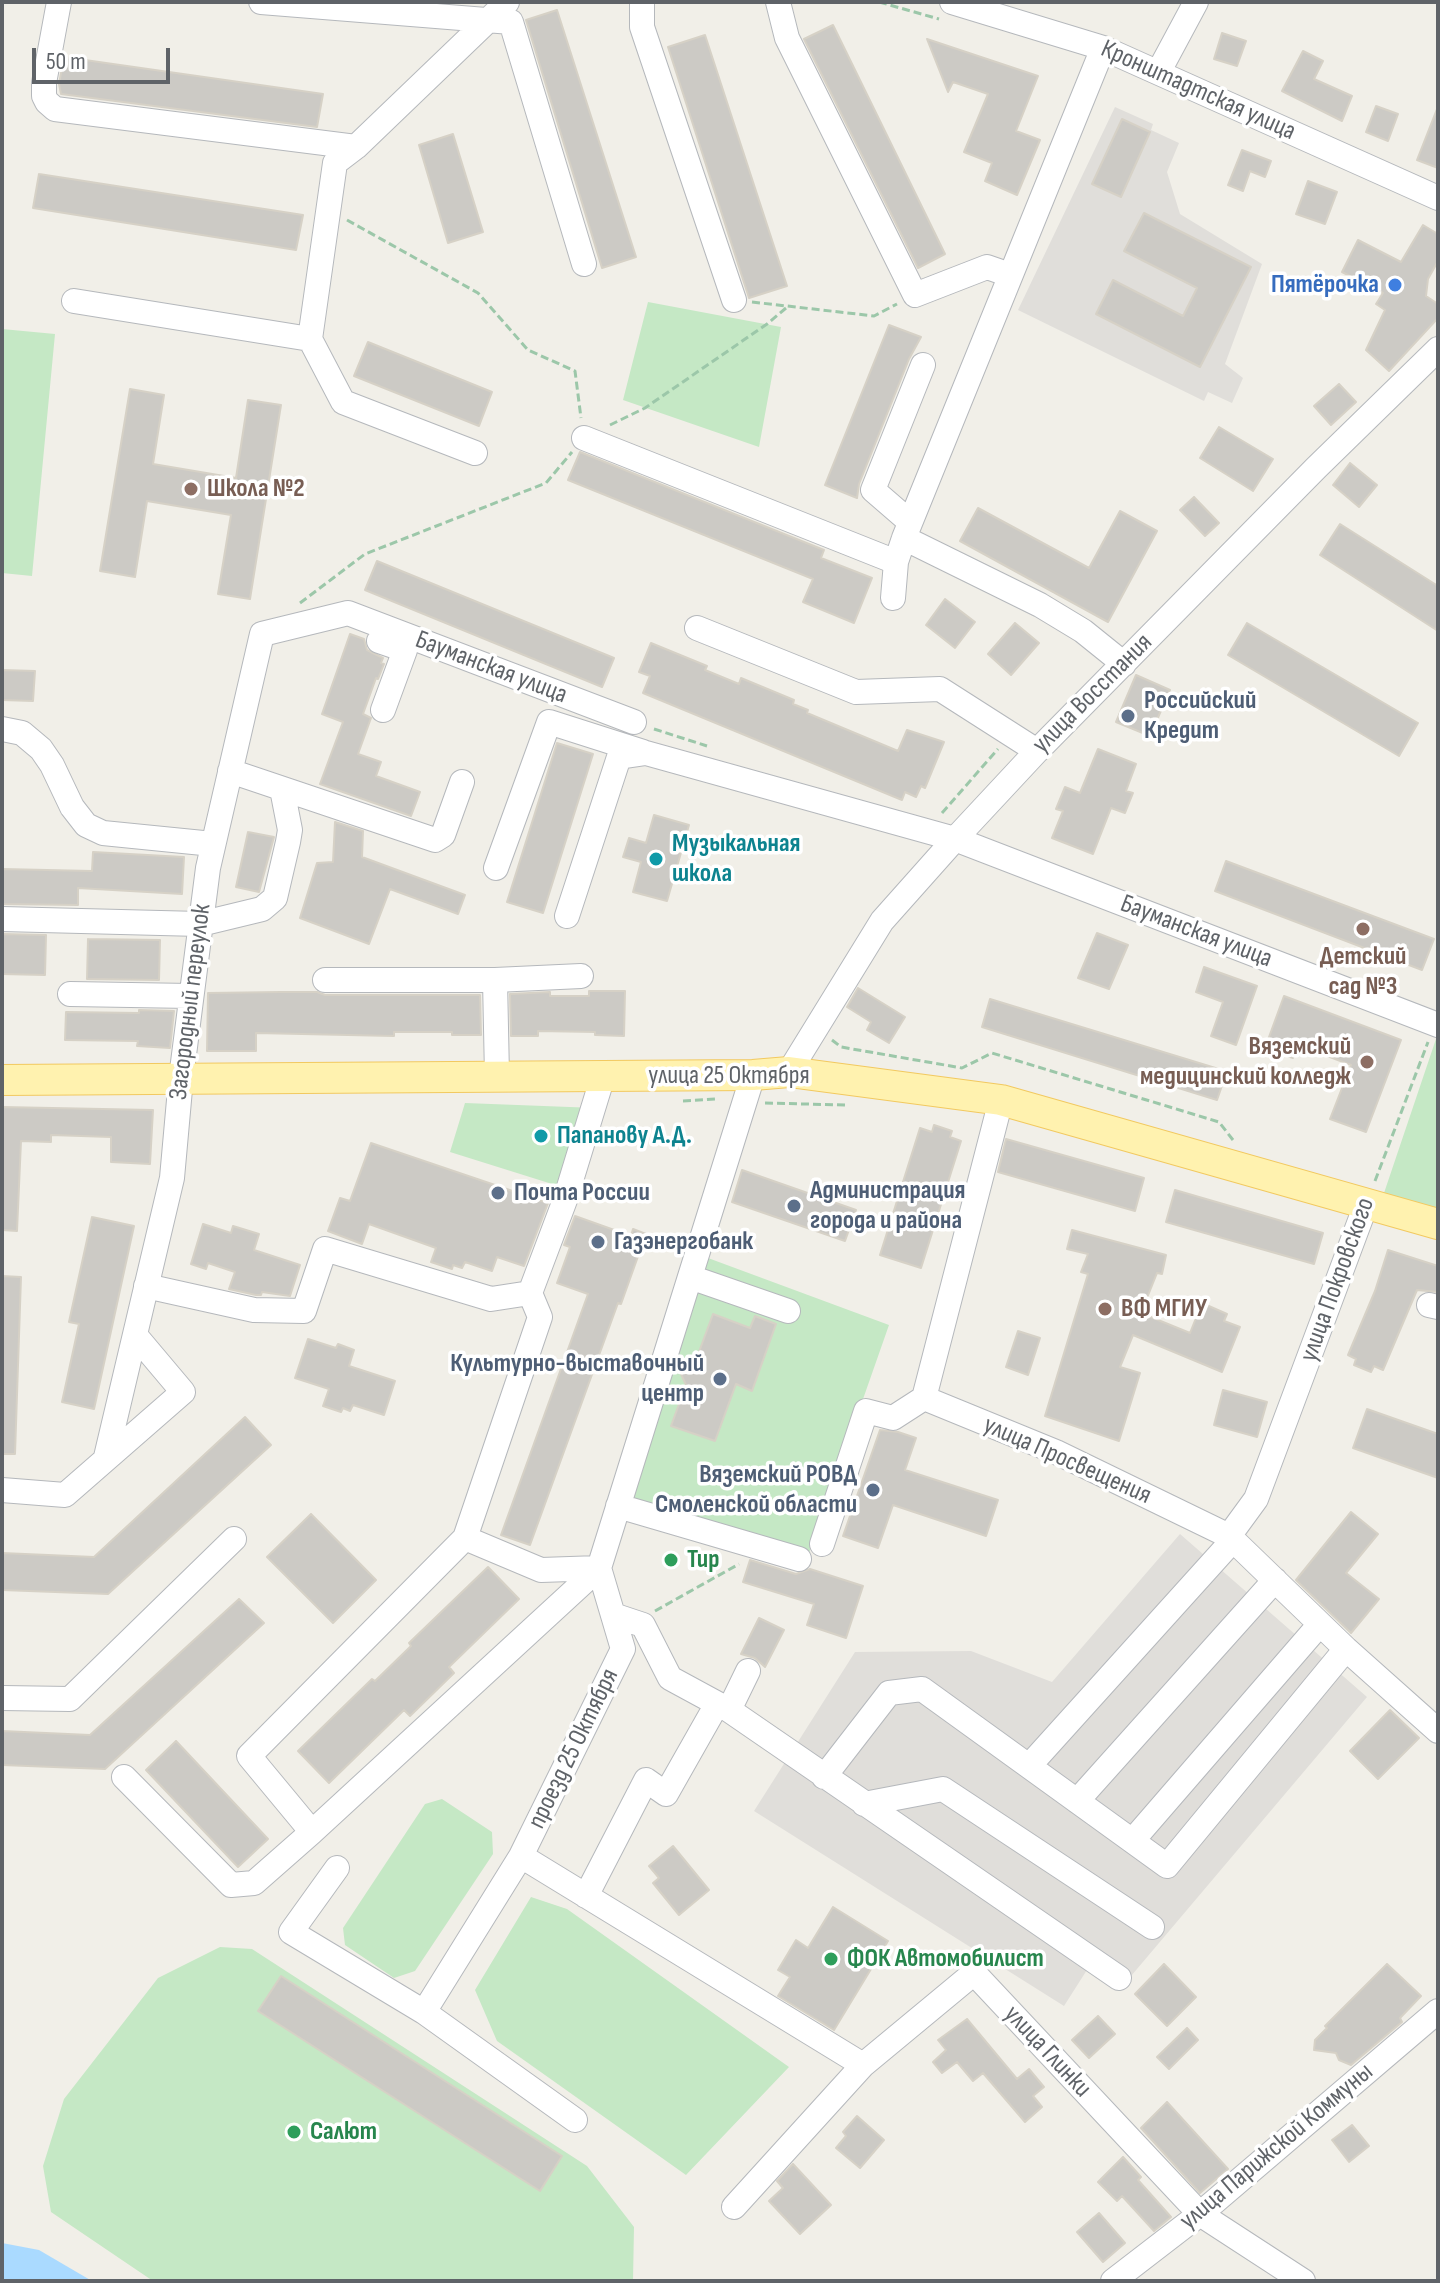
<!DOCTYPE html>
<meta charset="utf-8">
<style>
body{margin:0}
#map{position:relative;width:1440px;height:2283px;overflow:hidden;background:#f1efe8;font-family:"Sofia Sans Condensed",sans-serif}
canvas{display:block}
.frame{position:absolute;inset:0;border:4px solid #5f6368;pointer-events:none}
.scale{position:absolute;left:32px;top:48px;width:138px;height:36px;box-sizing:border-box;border:4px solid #5f6368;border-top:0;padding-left:10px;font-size:24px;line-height:28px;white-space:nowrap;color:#5f6368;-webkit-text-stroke:6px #fff;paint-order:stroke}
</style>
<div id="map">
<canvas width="1440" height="2283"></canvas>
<div class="frame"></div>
<div class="scale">50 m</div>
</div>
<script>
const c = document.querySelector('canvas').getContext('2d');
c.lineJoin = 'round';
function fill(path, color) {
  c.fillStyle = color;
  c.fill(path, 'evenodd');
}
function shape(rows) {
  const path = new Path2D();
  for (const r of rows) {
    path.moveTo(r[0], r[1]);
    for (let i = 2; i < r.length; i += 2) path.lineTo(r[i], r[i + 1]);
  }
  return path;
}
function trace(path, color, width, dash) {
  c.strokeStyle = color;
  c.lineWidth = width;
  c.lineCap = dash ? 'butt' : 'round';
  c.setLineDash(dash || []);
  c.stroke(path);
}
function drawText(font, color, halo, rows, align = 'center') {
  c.font = font + ' "Sofia Sans Condensed",sans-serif';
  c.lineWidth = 7;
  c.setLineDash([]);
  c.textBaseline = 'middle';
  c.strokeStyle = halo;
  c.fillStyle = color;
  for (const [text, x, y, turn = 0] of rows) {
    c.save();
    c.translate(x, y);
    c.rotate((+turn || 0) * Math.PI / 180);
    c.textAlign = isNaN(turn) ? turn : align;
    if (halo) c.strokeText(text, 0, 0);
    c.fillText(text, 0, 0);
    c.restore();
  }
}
fill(shape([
 [1115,107,1153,124,1151,130,1179,143,1167,172,1180,214,1262,264,1225,364,1243,378,1232,403,1208,392,1204,401,1018,310],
 [1180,1534,1367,1697,1126,1982,1092,1962,1064,2006,754,1811,855,1652,971,1651,1052,1682]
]), '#e0deda');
fill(shape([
 [648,302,781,327,759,447,623,400],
 [2,329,55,334,32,576,2,573],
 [1437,1036,1438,1036,1438,1210,1384,1193],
 [465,1103,596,1108,568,1189,450,1152],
 [708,1258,889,1325,809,1553,630,1500],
 [442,1799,492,1832,493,1854,415,1971,394,1978,345,1945,343,1928,425,1804],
 [531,1897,567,1909,789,2067,686,2175,497,2041,475,1990],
 [220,1947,252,1949,587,2166,634,2227,633,2281,153,2281,51,2212,43,2166,64,2099,158,1978]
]), '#c5e8c5');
fill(shape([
 [2,2243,39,2250,92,2281,2,2281]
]), '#aadaff');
const building = shape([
 [557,10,636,257,602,268,526,20,557,10],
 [833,25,945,254,918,268,804,39,833,25],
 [1222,33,1246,41,1237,66,1214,59,1222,33],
 [705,35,787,286,749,298,668,47,705,35],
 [927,39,1038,76,1016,131,1040,140,1017,195,985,181,992,163,964,152,988,94,953,82,948,92,927,39],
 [1303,51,1323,61,1314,79,1352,96,1342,121,1282,91,1303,51],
 [64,57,323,94,317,127,61,94,59,84,64,57],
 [1376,106,1398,114,1388,141,1366,132,1376,106],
 [1437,109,1438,110,1438,168,1417,160,1437,109],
 [1122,119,1150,132,1121,197,1092,184,1122,119],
 [453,134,483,232,448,243,419,145,453,134],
 [1242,150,1271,161,1265,177,1250,171,1243,191,1228,185,1242,150],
 [39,174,303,215,296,250,33,208,39,174],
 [1308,181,1337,192,1325,224,1296,214,1308,181],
 [1144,213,1251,267,1200,367,1096,314,1113,280,1183,316,1197,288,1124,251,1144,213],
 [1423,225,1438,234,1438,261,1428,279,1426,296,1438,304,1438,318,1389,371,1366,350,1385,310,1376,304,1383,293,1342,272,1358,240,1401,262,1423,225],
 [889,325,921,337,909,359,859,484,857,498,825,485,889,325],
 [368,342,492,392,479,426,354,376,368,342],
 [1339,384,1356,402,1331,425,1314,406,1339,384],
 [130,389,164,395,153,464,236,478,248,400,281,405,250,599,218,594,231,515,147,501,135,577,100,571,130,389],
 [1219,427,1273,459,1253,491,1200,458,1219,427],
 [580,452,824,550,821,558,872,578,854,623,803,602,813,579,568,480,580,452],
 [1350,463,1377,485,1359,507,1333,485,1350,463],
 [1194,497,1219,523,1205,536,1180,510,1194,497],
 [978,508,1089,568,1120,511,1157,531,1108,622,960,541,978,508],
 [1340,524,1438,586,1438,631,1320,555,1340,524],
 [377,561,614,658,602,687,365,590,377,561],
 [945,599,975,622,955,648,926,625,945,599],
 [1015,623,1039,643,1011,675,988,654,1015,623],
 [1247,623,1418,723,1399,756,1228,655,1247,623],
 [350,634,364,639,367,650,383,658,381,663,384,664,378,679,376,678,363,714,371,718,358,754,381,762,376,776,420,792,411,816,320,784,343,722,322,714,350,634],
 [651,643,707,666,705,670,739,684,741,678,794,700,793,704,808,710,807,713,898,751,907,730,944,742,925,788,921,786,916,797,905,792,902,800,643,693,650,676,639,672,651,643],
 [2,670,35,671,33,701,2,700,2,670],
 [1136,675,1170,690,1150,736,1116,722,1136,675],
 [557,743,593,754,543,913,507,902,557,743],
 [1098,749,1136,764,1126,791,1133,793,1125,813,1111,808,1093,854,1052,838,1063,811,1056,809,1065,787,1080,793,1098,749],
 [654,815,689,825,667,901,633,892,641,862,623,857,629,838,646,843,654,815],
 [335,822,363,831,362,857,465,895,458,914,390,889,369,944,300,918,317,863,333,862,335,822],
 [248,832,274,837,259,892,236,887,248,832],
 [93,852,184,857,182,894,78,888,78,905,2,904,2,869,92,871,93,852],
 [1226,861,1434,939,1422,970,1215,891,1226,861],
 [1097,933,1128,945,1109,989,1078,978,1097,933],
 [2,934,46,935,45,975,2,974,2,934],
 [88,939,160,940,159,980,87,979,88,939],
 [1204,967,1257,986,1236,1045,1211,1036,1223,1002,1196,992,1204,967],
 [858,988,905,1017,889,1043,867,1030,871,1022,847,1007,858,988],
 [589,991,625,991,624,1036,595,1035,595,1032,538,1031,538,1036,511,1036,510,994,550,992,550,996,589,996,589,991],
 [281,992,317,992,325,995,480,995,481,1035,452,1035,452,1032,394,1032,394,1036,256,1033,256,1051,207,1051,208,993,281,992],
 [1284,996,1401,1040,1366,1132,1330,1119,1351,1065,1298,1045,1293,1058,1265,1048,1284,996],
 [990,999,1222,1070,1226,1074,1217,1100,982,1027,990,999],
 [139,1010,174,1011,170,1048,137,1046,138,1041,65,1040,66,1012,139,1013,139,1010],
 [2,1107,153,1110,150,1164,111,1162,111,1137,51,1135,51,1142,21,1141,17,1231,2,1230,2,1107],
 [934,1125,952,1131,950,1137,961,1141,921,1268,880,1255,920,1128,932,1132,934,1125],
 [1006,1139,1144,1178,1135,1211,998,1172,1006,1139],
 [371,1143,548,1203,524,1266,497,1257,492,1271,465,1262,462,1268,453,1265,452,1269,431,1262,436,1248,369,1224,362,1244,328,1231,340,1198,350,1201,371,1143],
 [742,1170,856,1210,845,1241,732,1202,742,1170],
 [1175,1190,1323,1233,1314,1264,1166,1222,1175,1190],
 [575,1216,631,1236,633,1229,646,1234,621,1304,618,1303,530,1545,501,1535,588,1294,557,1283,570,1247,564,1245,575,1216],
 [92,1217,134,1226,94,1409,62,1402,79,1324,69,1322,92,1217],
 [203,1224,231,1233,233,1226,259,1234,254,1250,300,1265,290,1296,262,1292,261,1295,256,1295,229,1289,235,1272,208,1263,206,1269,191,1264,203,1224],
 [1072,1230,1166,1255,1162,1274,1157,1273,1141,1313,1190,1333,1202,1303,1227,1314,1224,1321,1240,1327,1222,1372,1133,1335,1120,1367,1140,1373,1119,1441,1045,1416,1088,1274,1081,1272,1088,1254,1067,1249,1072,1230],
 [1388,1250,1438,1266,1438,1292,1417,1290,1383,1370,1374,1366,1371,1372,1354,1365,1356,1359,1348,1355,1375,1291,1388,1250],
 [2,1276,21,1277,15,1454,2,1454,2,1276],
 [713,1314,750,1328,755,1316,776,1324,752,1391,736,1384,715,1441,671,1426,686,1385,681,1374,693,1368,713,1314],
 [1018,1331,1040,1338,1028,1375,1006,1367,1018,1331],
 [308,1339,336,1348,338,1344,354,1350,349,1366,395,1381,384,1415,353,1405,350,1411,343,1408,341,1412,323,1406,329,1389,295,1378,308,1339],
 [1223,1390,1267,1402,1257,1437,1214,1425,1223,1390],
 [1367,1409,1438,1434,1438,1478,1353,1448,1367,1409],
 [245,1417,271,1445,108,1594,2,1590,2,1553,94,1557,245,1417],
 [880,1430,898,1432,916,1438,905,1470,998,1500,986,1536,893,1505,878,1548,843,1536,880,1430],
 [1351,1512,1378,1534,1346,1573,1379,1599,1351,1633,1296,1580,1351,1512],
 [311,1514,376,1580,333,1623,267,1557,311,1514],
 [750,1560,796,1574,810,1569,863,1586,846,1638,807,1625,814,1604,743,1582,750,1560],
 [488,1567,519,1599,449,1667,454,1673,410,1716,404,1710,329,1783,298,1751,372,1679,375,1681,411,1646,409,1643,488,1567],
 [239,1599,264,1623,105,1769,2,1765,2,1731,90,1735,239,1599],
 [759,1618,784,1630,765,1667,755,1658,741,1654,759,1618],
 [1390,1710,1419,1738,1378,1779,1350,1751,1390,1710],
 [176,1741,268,1839,238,1867,146,1770,176,1741],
 [673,1846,709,1890,679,1915,653,1883,659,1878,649,1866,673,1846],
 [833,1907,888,1941,834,2030,778,1996,790,1977,778,1970,796,1940,808,1948,833,1907],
 [1164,1964,1196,1997,1167,2026,1135,1994,1164,1964],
 [1387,1964,1421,1996,1400,2018,1402,2022,1351,2065,1339,2060,1336,2053,1314,2050,1315,2040,1327,2028,1325,2026,1387,1964],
 [281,1976,562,2156,540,2191,258,2011,281,1976],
 [1098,2016,1115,2034,1089,2058,1072,2040,1098,2016],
 [967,2019,1017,2079,1029,2069,1044,2087,1033,2096,1042,2107,1025,2122,983,2073,973,2081,957,2062,942,2073,933,2062,946,2050,938,2040,967,2019],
 [1187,2028,1198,2040,1169,2069,1157,2057,1187,2028],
 [1167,2102,1228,2169,1200,2193,1141,2128,1167,2102],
 [857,2116,884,2140,860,2168,836,2148,846,2136,843,2132,857,2116],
 [1352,2125,1369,2146,1349,2162,1332,2140,1352,2125],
 [1123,2157,1141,2177,1138,2180,1171,2217,1154,2231,1122,2196,1117,2201,1098,2182,1123,2157],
 [793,2164,831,2205,800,2234,769,2201,783,2188,777,2181,793,2164],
 [1099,2213,1125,2243,1103,2262,1077,2232,1099,2213]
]);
fill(building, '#cccac5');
trace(building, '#d6d1c6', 2);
const minor = shape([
 [59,2,44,83,44,96,47,102,55,109,356,147],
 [261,2,511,22,584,264],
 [642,2,642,27,734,300],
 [778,2,787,38,915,295,987,267,1010,275],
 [952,2,1103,48,1438,198],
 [1159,71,1196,2],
 [74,301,310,339],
 [310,339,335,163,356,147,507,2],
 [310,339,343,402,475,453],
 [584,438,896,562],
 [910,522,873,490,923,365],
 [904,538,1040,605,1083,631,1124,664],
 [893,598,896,562,904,538,1103,48],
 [697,628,856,692,940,689,1037,751],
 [379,641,405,650,383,710],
 [2,729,22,733,41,749,52,765,72,807,86,825,103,833,213,844],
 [230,771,435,840,443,835,462,782],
 [496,868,549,722,643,752],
 [567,916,619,757,646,753,955,839,1438,1025],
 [2,919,200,924,262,909,275,898,288,842,290,830,282,789],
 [325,980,495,980,497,1076],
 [495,980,581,976],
 [70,994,191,996],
 [789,1072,882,921,955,839,1037,751,1316,468,1438,349],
 [753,1075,599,1568,623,1649,521,1856,863,2065],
 [690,1277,788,1311],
 [146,1286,254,1310,304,1311,325,1249,491,1299,530,1293],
 [1429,1305,1438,1307],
 [924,1398,1056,1452,1229,1536,1346,1649,1438,1731],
 [924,1398,1001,1100],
 [106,1457,172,1178,181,1078,208,868,262,634,348,613,634,722],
 [2,1490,65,1495,183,1392,135,1335],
 [618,1506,799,1559],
 [1229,1536,1256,1499,1367,1202],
 [465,1538,541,1570,599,1568],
 [822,1544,866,1411,893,1418,924,1398],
 [613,1615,643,1625,670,1678,729,1710,748,1671],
 [2,1698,70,1699,234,1539],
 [729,1710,1119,1978],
 [1029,1766,1233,1540],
 [124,1777,231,1885,254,1883,312,1832,249,1756,465,1538,540,1317,530,1293,565,1200,603,1076],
 [824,1777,889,1693,922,1689,1167,1866,1346,1649],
 [1077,1801,1275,1580],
 [864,1804,943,1789,1152,1927],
 [312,1832,599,1568],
 [1133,1840,1320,1624],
 [337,1868,291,1932,424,2012,575,2120],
 [586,1896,646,1780,666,1794,717,1704],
 [424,2012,521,1856],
 [734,2207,863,2065,974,1973,1200,2214,1303,2281],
 [1113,2281,1200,2214,1438,2011]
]);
const major = shape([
 [2,1080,753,1075,789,1072,1001,1100,1438,1224]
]);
trace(minor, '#b5b8bc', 26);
trace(major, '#f2c960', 32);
trace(shape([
 [879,2,939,19],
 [347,220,478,293,528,350,575,371,581,418],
 [752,302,874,316,897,304],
 [610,425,645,408,767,324,786,308],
 [300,603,365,554,546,483,572,452],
 [654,729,707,746],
 [942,813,998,749],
 [832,1040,841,1047,962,1068,992,1053,1219,1122,1233,1140],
 [683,1101,717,1099],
 [765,1103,845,1105],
 [1375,1181,1428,1042],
 [655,1611,739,1564]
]), '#9cc7a9', 3, [8, 4]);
trace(minor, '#fff', 24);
trace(major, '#fff2af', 30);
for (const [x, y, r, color] of [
 [1395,285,8,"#3f7fe0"],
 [191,489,8,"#8d6e63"],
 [1128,716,8,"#5c6f8a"],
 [656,859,8,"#0f9aa8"],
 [1363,929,8,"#8d6e63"],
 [1367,1062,8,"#8d6e63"],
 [541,1136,8,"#0f9aa8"],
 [498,1193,8,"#5c6f8a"],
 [794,1206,8,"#5c6f8a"],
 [598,1242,8,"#5c6f8a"],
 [1105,1309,8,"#8d6e63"],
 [720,1379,8,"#5c6f8a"],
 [873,1490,8,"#5c6f8a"],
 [671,1560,8,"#2e9e5b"],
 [831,1959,8,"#2e9e5b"],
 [294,2132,8,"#2e9e5b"]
]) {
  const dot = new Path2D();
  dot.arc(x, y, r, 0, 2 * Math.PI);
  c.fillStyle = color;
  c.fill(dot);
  trace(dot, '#fff', 3);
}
drawText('26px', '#5f6368', '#fff', [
 ["Кронштадтская улица",1198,91,24],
 ["Бауманская улица",491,668,21],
 ["улица Восстания",1093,694,-45],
 ["Бауманская улица",1196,932,21],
 ["Загородный переулок",191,1002,-83],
 ["улица 25 Октября",729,1076],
 ["улица Покровского",1338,1280,-70],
 ["улица Просвещения",1067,1461,24],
 ["проезд 25 Октября",574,1749,-64],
 ["улица Глинки",1047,2052,47],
 ["улица Парижской Коммуны",1277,2147,-40]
]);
drawText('bold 26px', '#366cbe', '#fff', [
 ["Пятёрочка",1379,285]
], 'right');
drawText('bold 26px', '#785e54', '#fff', [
 ["Школа №2",207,489],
 ["Детский",1363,957,"center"],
 ["сад №3",1363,987,"center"],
 ["Вяземский",1351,1047,"right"],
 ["медицинский колледж",1351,1077,"right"],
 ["ВФ МГИУ",1121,1309]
], 'left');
drawText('bold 26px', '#4e5e75', '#fff', [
 ["Российский",1144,701],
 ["Кредит",1144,731],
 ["Администрация",810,1191],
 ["города и района",810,1221],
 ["Почта России",514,1193],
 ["Газэнергобанк",614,1242],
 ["Культурно-выставочный",704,1364,"right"],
 ["центр",704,1394,"right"],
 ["Вяземский РОВД",857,1475,"right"],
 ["Смоленской области",857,1505,"right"]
], 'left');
drawText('bold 26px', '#0d838f', '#fff', [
 ["Музыкальная",672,844],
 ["школа",672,874],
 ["Папанову А.Д.",557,1136]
], 'left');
drawText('bold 26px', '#27864d', '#fff', [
 ["Тир",687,1560],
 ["ФОК Автомобилист",847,1959],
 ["Салют",310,2132]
], 'left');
</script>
